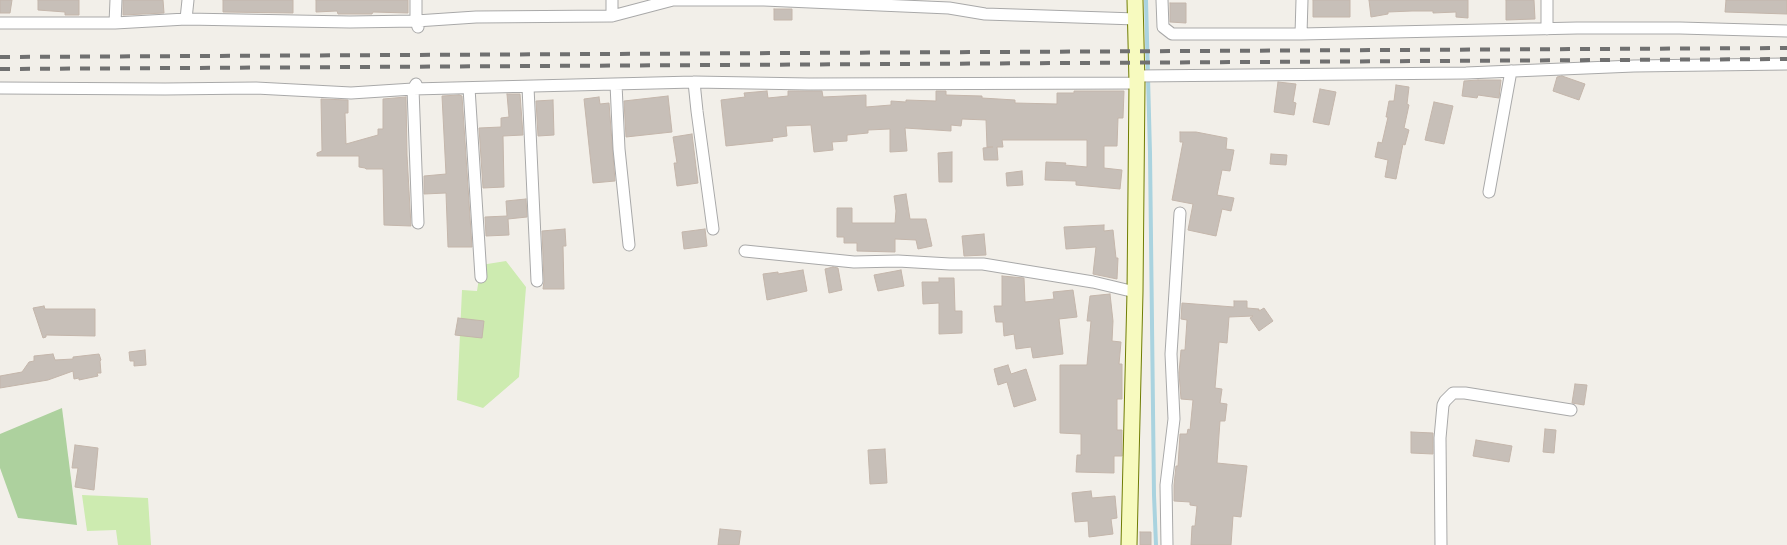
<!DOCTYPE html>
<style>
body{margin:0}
canvas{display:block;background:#f2efe9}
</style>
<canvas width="1787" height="545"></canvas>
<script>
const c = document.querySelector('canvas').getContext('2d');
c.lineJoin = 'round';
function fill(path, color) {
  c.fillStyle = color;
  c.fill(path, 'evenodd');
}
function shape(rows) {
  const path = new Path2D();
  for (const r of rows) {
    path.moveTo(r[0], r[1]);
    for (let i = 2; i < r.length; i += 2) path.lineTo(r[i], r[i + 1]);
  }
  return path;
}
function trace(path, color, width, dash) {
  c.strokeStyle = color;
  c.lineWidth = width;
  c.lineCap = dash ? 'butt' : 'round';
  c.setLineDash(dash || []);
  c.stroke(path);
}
fill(shape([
 [506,261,526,287,519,377,483,408,457,400,462,290,477,291,481,265],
 [82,495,148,498,151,545,118,545,116,530,87,531]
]), '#cdebb0');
fill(shape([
 [62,408,77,525,18,518,0,468,0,434]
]), '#add19e');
trace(shape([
 [1146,0,1150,153,1154,495,1156,545]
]), '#aad3df', 4);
const building = shape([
 [0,0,12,0,10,13,0,13,0,0],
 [38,0,79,0,79,15,65,15,65,12,38,10,38,0],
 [123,0,163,0,164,13,123,15,123,0],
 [223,0,293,0,293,13,223,12,223,0],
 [316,0,408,0,408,13,373,12,372,14,338,14,337,11,316,12,316,0],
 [1313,0,1350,0,1350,17,1313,17,1313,0],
 [1369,0,1468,0,1468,18,1456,17,1456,12,1433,13,1433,11,1412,11,1388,12,1388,14,1371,17,1369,0],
 [1506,0,1534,0,1535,19,1506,20,1506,0],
 [1726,0,1787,0,1787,14,1725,12,1726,0],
 [1170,3,1186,3,1186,23,1170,22,1170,3],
 [774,9,792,9,792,20,774,20,774,9],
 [1562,76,1585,84,1579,100,1553,91,1557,77,1562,76],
 [1478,80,1501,80,1499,98,1478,95,1477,98,1462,96,1464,81,1478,80],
 [1278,82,1296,84,1293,102,1296,103,1294,115,1274,112,1278,82],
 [1396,85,1409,87,1407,104,1409,105,1404,128,1409,130,1405,145,1403,144,1396,179,1385,177,1388,160,1375,157,1378,142,1382,143,1388,117,1386,117,1389,101,1394,101,1396,85],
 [1320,89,1336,92,1329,125,1313,122,1320,89],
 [767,91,768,98,788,96,788,91,822,91,823,97,866,95,866,107,891,105,891,101,906,102,906,100,936,101,936,91,946,91,946,95,982,96,982,98,1015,100,1015,103,1057,104,1057,93,1074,93,1074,91,1124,91,1123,118,1118,118,1117,146,1104,146,1104,168,1122,170,1120,189,1076,185,1076,181,1045,180,1046,162,1066,163,1065,165,1087,167,1087,140,1002,140,1003,147,997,147,998,160,984,160,983,148,993,147,987,147,986,120,962,119,961,126,951,125,951,131,905,128,907,151,890,152,890,129,868,130,868,133,847,135,847,141,832,142,833,150,814,152,811,125,786,126,787,136,772,138,773,141,726,146,721,100,745,97,744,93,767,91],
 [507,94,520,94,523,135,503,136,504,187,483,188,479,128,501,127,501,118,509,117,507,94],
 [459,95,462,96,472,247,448,247,446,193,424,194,424,176,446,174,442,96,459,95],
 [668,96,672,132,626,137,624,101,668,96],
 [406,97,407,155,411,226,384,225,383,169,366,169,365,168,359,167,359,156,317,156,317,153,322,151,321,99,348,100,348,113,345,113,346,144,378,135,378,129,383,129,383,99,406,97],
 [599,97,600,104,609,103,615,181,593,183,584,99,599,97],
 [553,100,554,135,538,136,536,101,553,100],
 [1434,102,1453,106,1444,144,1425,140,1434,102],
 [1180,132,1196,132,1227,138,1226,149,1234,150,1230,171,1222,170,1217,195,1234,198,1231,211,1222,209,1216,236,1188,230,1193,204,1172,200,1183,142,1180,142,1180,132],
 [692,134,698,183,677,186,674,163,677,163,673,137,692,134],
 [952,152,952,182,939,182,938,153,952,152],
 [1271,154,1287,155,1286,165,1270,164,1271,154],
 [1022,171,1023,185,1007,186,1006,173,1022,171],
 [906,194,910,219,926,219,932,246,918,249,916,240,895,239,895,252,857,251,857,243,844,243,844,237,837,237,837,208,852,208,852,223,895,223,896,211,894,196,906,194],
 [526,199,527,217,508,219,509,235,486,236,485,217,507,216,506,201,526,199],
 [1104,225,1104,231,1113,230,1116,258,1118,258,1117,279,1093,274,1096,247,1066,249,1064,227,1104,225],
 [565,229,566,246,563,246,564,289,543,289,544,281,542,231,565,229],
 [705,229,707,246,684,249,682,232,705,229],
 [984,234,986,255,964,256,962,236,984,234],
 [833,267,838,268,842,290,829,293,825,269,833,267],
 [803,270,807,291,767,300,763,274,778,272,778,274,803,270],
 [901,270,904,286,878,291,874,275,901,270],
 [1002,276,1024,278,1025,302,1054,299,1053,292,1073,290,1077,317,1059,319,1063,354,1033,358,1031,347,1016,349,1014,334,1004,336,1003,322,996,322,994,306,1002,306,1002,276],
 [939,278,954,278,955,311,962,311,962,333,939,334,939,303,923,304,922,282,939,282,939,278],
 [1110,294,1113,321,1112,341,1121,342,1119,364,1122,364,1122,399,1117,399,1117,430,1122,430,1122,456,1114,456,1114,473,1076,472,1077,455,1081,455,1081,434,1060,433,1060,365,1087,365,1091,321,1087,321,1090,296,1110,294],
 [1234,301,1247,301,1247,308,1259,309,1259,311,1264,308,1273,321,1259,331,1250,318,1253,316,1229,317,1227,343,1219,342,1215,388,1222,389,1220,403,1227,404,1225,421,1220,421,1217,463,1247,466,1241,517,1233,516,1231,545,1191,545,1192,526,1195,526,1197,506,1190,505,1190,502,1174,501,1174,485,1176,466,1178,466,1180,434,1187,434,1188,429,1190,430,1193,400,1181,399,1179,373,1181,350,1185,350,1187,320,1181,319,1182,303,1234,307,1234,301],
 [44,306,45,309,95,309,95,336,46,335,46,337,43,338,33,308,44,306],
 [458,318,484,321,482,338,455,335,458,318],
 [145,350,146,365,134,366,134,361,130,361,129,352,145,350],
 [53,354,55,360,73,359,73,357,99,354,101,360,100,361,101,373,97,373,98,376,79,380,79,378,74,379,73,371,48,380,0,388,0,376,22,372,29,362,34,361,34,356,53,354],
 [1008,365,1011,374,1026,369,1036,400,1014,407,1007,382,998,385,994,369,1008,365],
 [1575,384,1587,385,1584,405,1572,403,1575,384],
 [1545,429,1556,430,1554,453,1543,452,1545,429],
 [1411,432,1433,433,1433,454,1411,453,1411,432],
 [1476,440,1512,446,1509,462,1473,456,1476,440],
 [75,445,98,448,94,490,75,487,78,468,72,468,75,445],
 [885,449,887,483,870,484,868,450,885,449],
 [1091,491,1092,498,1115,496,1117,518,1111,519,1113,534,1089,537,1088,521,1075,522,1072,493,1091,491],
 [720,529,741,531,739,545,718,545,720,529],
 [1140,532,1151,532,1151,545,1140,545,1140,532]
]);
fill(building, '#c7bfb8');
trace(building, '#c4b6ab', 1);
const minor = shape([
 [416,0,416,21,418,27],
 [675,0,764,0,949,8,985,14,1136,19],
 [1162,0,1163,27,1172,34,1301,34,1577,28,1680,28,1787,31],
 [612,16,612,0],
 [186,19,188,0],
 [0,23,115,23,186,19,350,22,416,21,476,17,612,16,673,0],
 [115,23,116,0],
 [1547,29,1547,0],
 [1301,34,1302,0],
 [1137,76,1466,73,1634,66,1787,64],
 [694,82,697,111,713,229],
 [416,84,413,89,418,223],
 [616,84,619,149,629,245],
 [528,87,537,281],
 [0,88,165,89,256,88,351,93,413,89,694,82,809,84,1137,83],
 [469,88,481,277],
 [1489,192,1511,71],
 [745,251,854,262,898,261,950,264,983,264,1093,282,1135,292],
 [1167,545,1166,485,1174,419,1171,354,1180,213],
 [1441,545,1440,438,1443,405,1445,401,1453,393,1465,393,1571,410]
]);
const secondary = shape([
 [1129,545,1135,292,1137,83,1135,0]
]);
trace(minor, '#a9a9a9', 13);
trace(secondary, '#707d05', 17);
trace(minor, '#fff', 11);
trace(secondary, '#f7fabf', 15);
trace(shape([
 [0,57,1787,48],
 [0,69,1787,59]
]), '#707070', 4, [10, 10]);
</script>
